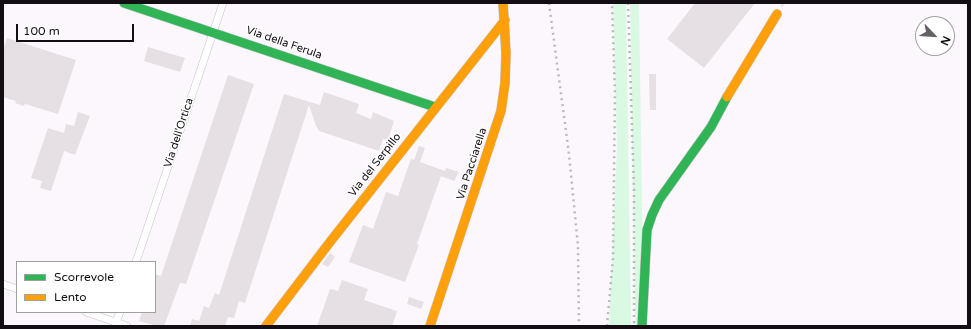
<!DOCTYPE html>
<style>
body{margin:0}
#map{position:relative;width:971px;height:329px;overflow:hidden;background:#fcf7fd;font-family:"Varela Round",sans-serif}
canvas{display:block}
.frame{position:absolute;inset:0;border:4px solid #120e13;pointer-events:none}
.legend{position:absolute;left:16px;top:261px;width:140px;height:52px;box-sizing:border-box;background:#fff;border:1px solid #a09fa1;margin:0;padding:5px 7px;list-style:none;font-size:12px;color:#120e13}
.legend li{display:flex;align-items:center;gap:8px;height:20px}
.legend b{width:20px;border:1px solid #a09fa1}
.north{position:absolute;left:915px;top:16px;width:40px;height:40px;box-sizing:border-box;background:#fff;border:1px solid #a09fa1;border-radius:50%;rotate:115deg;font-size:11px;font-weight:700;line-height:16px;text-align:center;color:#120e13}
.north::after{content:'';display:block;margin:auto;width:14px;height:18px;background:#646065;clip-path:polygon(50% 0,100% 100%,50% 72%,0 100%)}
.scale{position:absolute;left:16px;top:24px;width:118px;height:18px;box-sizing:border-box;border:2px solid #120e13;border-top:0;padding-left:5px;font-size:12px;line-height:14px;white-space:nowrap;color:#120e13;-webkit-text-stroke:3px #fff;paint-order:stroke}
</style>
<div id="map">
<canvas width="971" height="329"></canvas>
<div class="frame"></div>
<ul class="legend">
<li><b style="height:5px;background:#30b455"></b>Scorrevole</li>
<li><b style="height:5px;background:#ff9f0a"></b>Lento</li>
</ul>
<div class="north">N</div>
<div class="scale">100 m</div>
</div>
<script>
const c = document.querySelector('canvas').getContext('2d');
c.lineJoin = 'round';
function fill(path, color) {
  c.fillStyle = color;
  c.fill(path, 'evenodd');
}
function shape(rows) {
  const path = new Path2D();
  for (const r of rows) {
    path.moveTo(r[0], r[1]);
    for (let i = 2; i < r.length; i += 2) path.lineTo(r[i], r[i + 1]);
  }
  return path;
}
function trace(path, color, width, dash) {
  c.strokeStyle = color;
  c.lineWidth = width;
  c.lineCap = dash ? 'butt' : 'round';
  c.setLineDash(dash || []);
  c.stroke(path);
}
function drawText(font, color, halo, rows, align = 'center') {
  c.font = font + ' "Varela Round",sans-serif';
  c.lineWidth = 3;
  c.setLineDash([]);
  c.textBaseline = 'middle';
  c.strokeStyle = halo;
  c.fillStyle = color;
  for (const [text, x, y, turn = 0] of rows) {
    c.save();
    c.translate(x, y);
    c.rotate((+turn || 0) * Math.PI / 180);
    c.textAlign = isNaN(turn) ? turn : align;
    if (halo) c.strokeText(text, 0, 0);
    c.fillText(text, 0, 0);
    c.restore();
  }
}
fill(shape([
 [613,3,626,3,631,326,609,326,617,147],
 [630,3,639,3,644,326,635,326]
]), '#daf9e3');
fill(shape([
 [695,3,755,3,704,68,667,39],
 [7,38,76,60,58,114,25,104,24,106,15,103,16,101,3,97,3,50],
 [148,47,185,58,180,72,144,61],
 [649,74,656,74,656,110,650,110],
 [228,75,254,84,186,284,180,283,164,326,157,326,139,321,142,312,155,312,155,274,161,276],
 [324,92,359,104,356,113,371,119,373,112,394,121,388,140,383,139,379,151,319,131,316,126,309,105,245,303,239,301,234,318,228,317,225,326,190,326,192,319,199,321,204,306,209,308,215,293,219,295,284,94,320,105],
 [78,112,90,116,75,155,64,151,51,191,40,188,42,181,31,178,48,128,64,133,66,124,74,126],
 [419,146,425,148,420,162,445,171,446,168,459,172,454,181,441,176,417,244,419,245,405,282,349,262,363,225,373,229,386,192,398,196,411,159,414,160],
 [330,253,335,257,328,267,322,264],
 [342,280,368,289,364,300,397,311,392,326,317,326,330,289,338,291],
 [409,297,424,302,421,309,407,304]
]), '#e6e0e5');
const street = shape([
 [136,262,223,3],
 [3,284,17,289],
 [86,312,127,326],
 [116,322,120,312]
]);
const fast = shape([
 [124,3,435,107],
 [642,326,647,230,652,215,659,200,711,127,727,97]
]);
const slow = shape([
 [727,97,777,14],
 [266,326,330,242,505,20],
 [430,326,501,111,505,83,506,53,503,3]
]);
trace(street, '#c9c4c9', 8);
trace(fast, '#c9c4c9', 10);
trace(slow, '#c9c4c9', 10);
trace(shape([
 [781,7,784,3]
]), '#e1dfe1', 1.5, [4, 2]);
trace(street, '#fffeff', 7);
trace(fast, '#30b455', 9);
trace(slow, '#ff9f0a', 9);
trace(shape([
 [549,3,569,154,578,246,579,326],
 [628,3,634,189,634,326],
 [607,326,613,258,615,94,612,3]
]), '#bab9ba', 2.5, [2, 4]);
drawText('11px', '#120e13', '#fff', [
 ["Via della Ferula",284,43,19],
 ["Via dell'Ortica",179,133,-72],
 ["Via Pacciarella",472,164,-72],
 ["Via del Serpillo",375,165,-52]
]);
</script>
